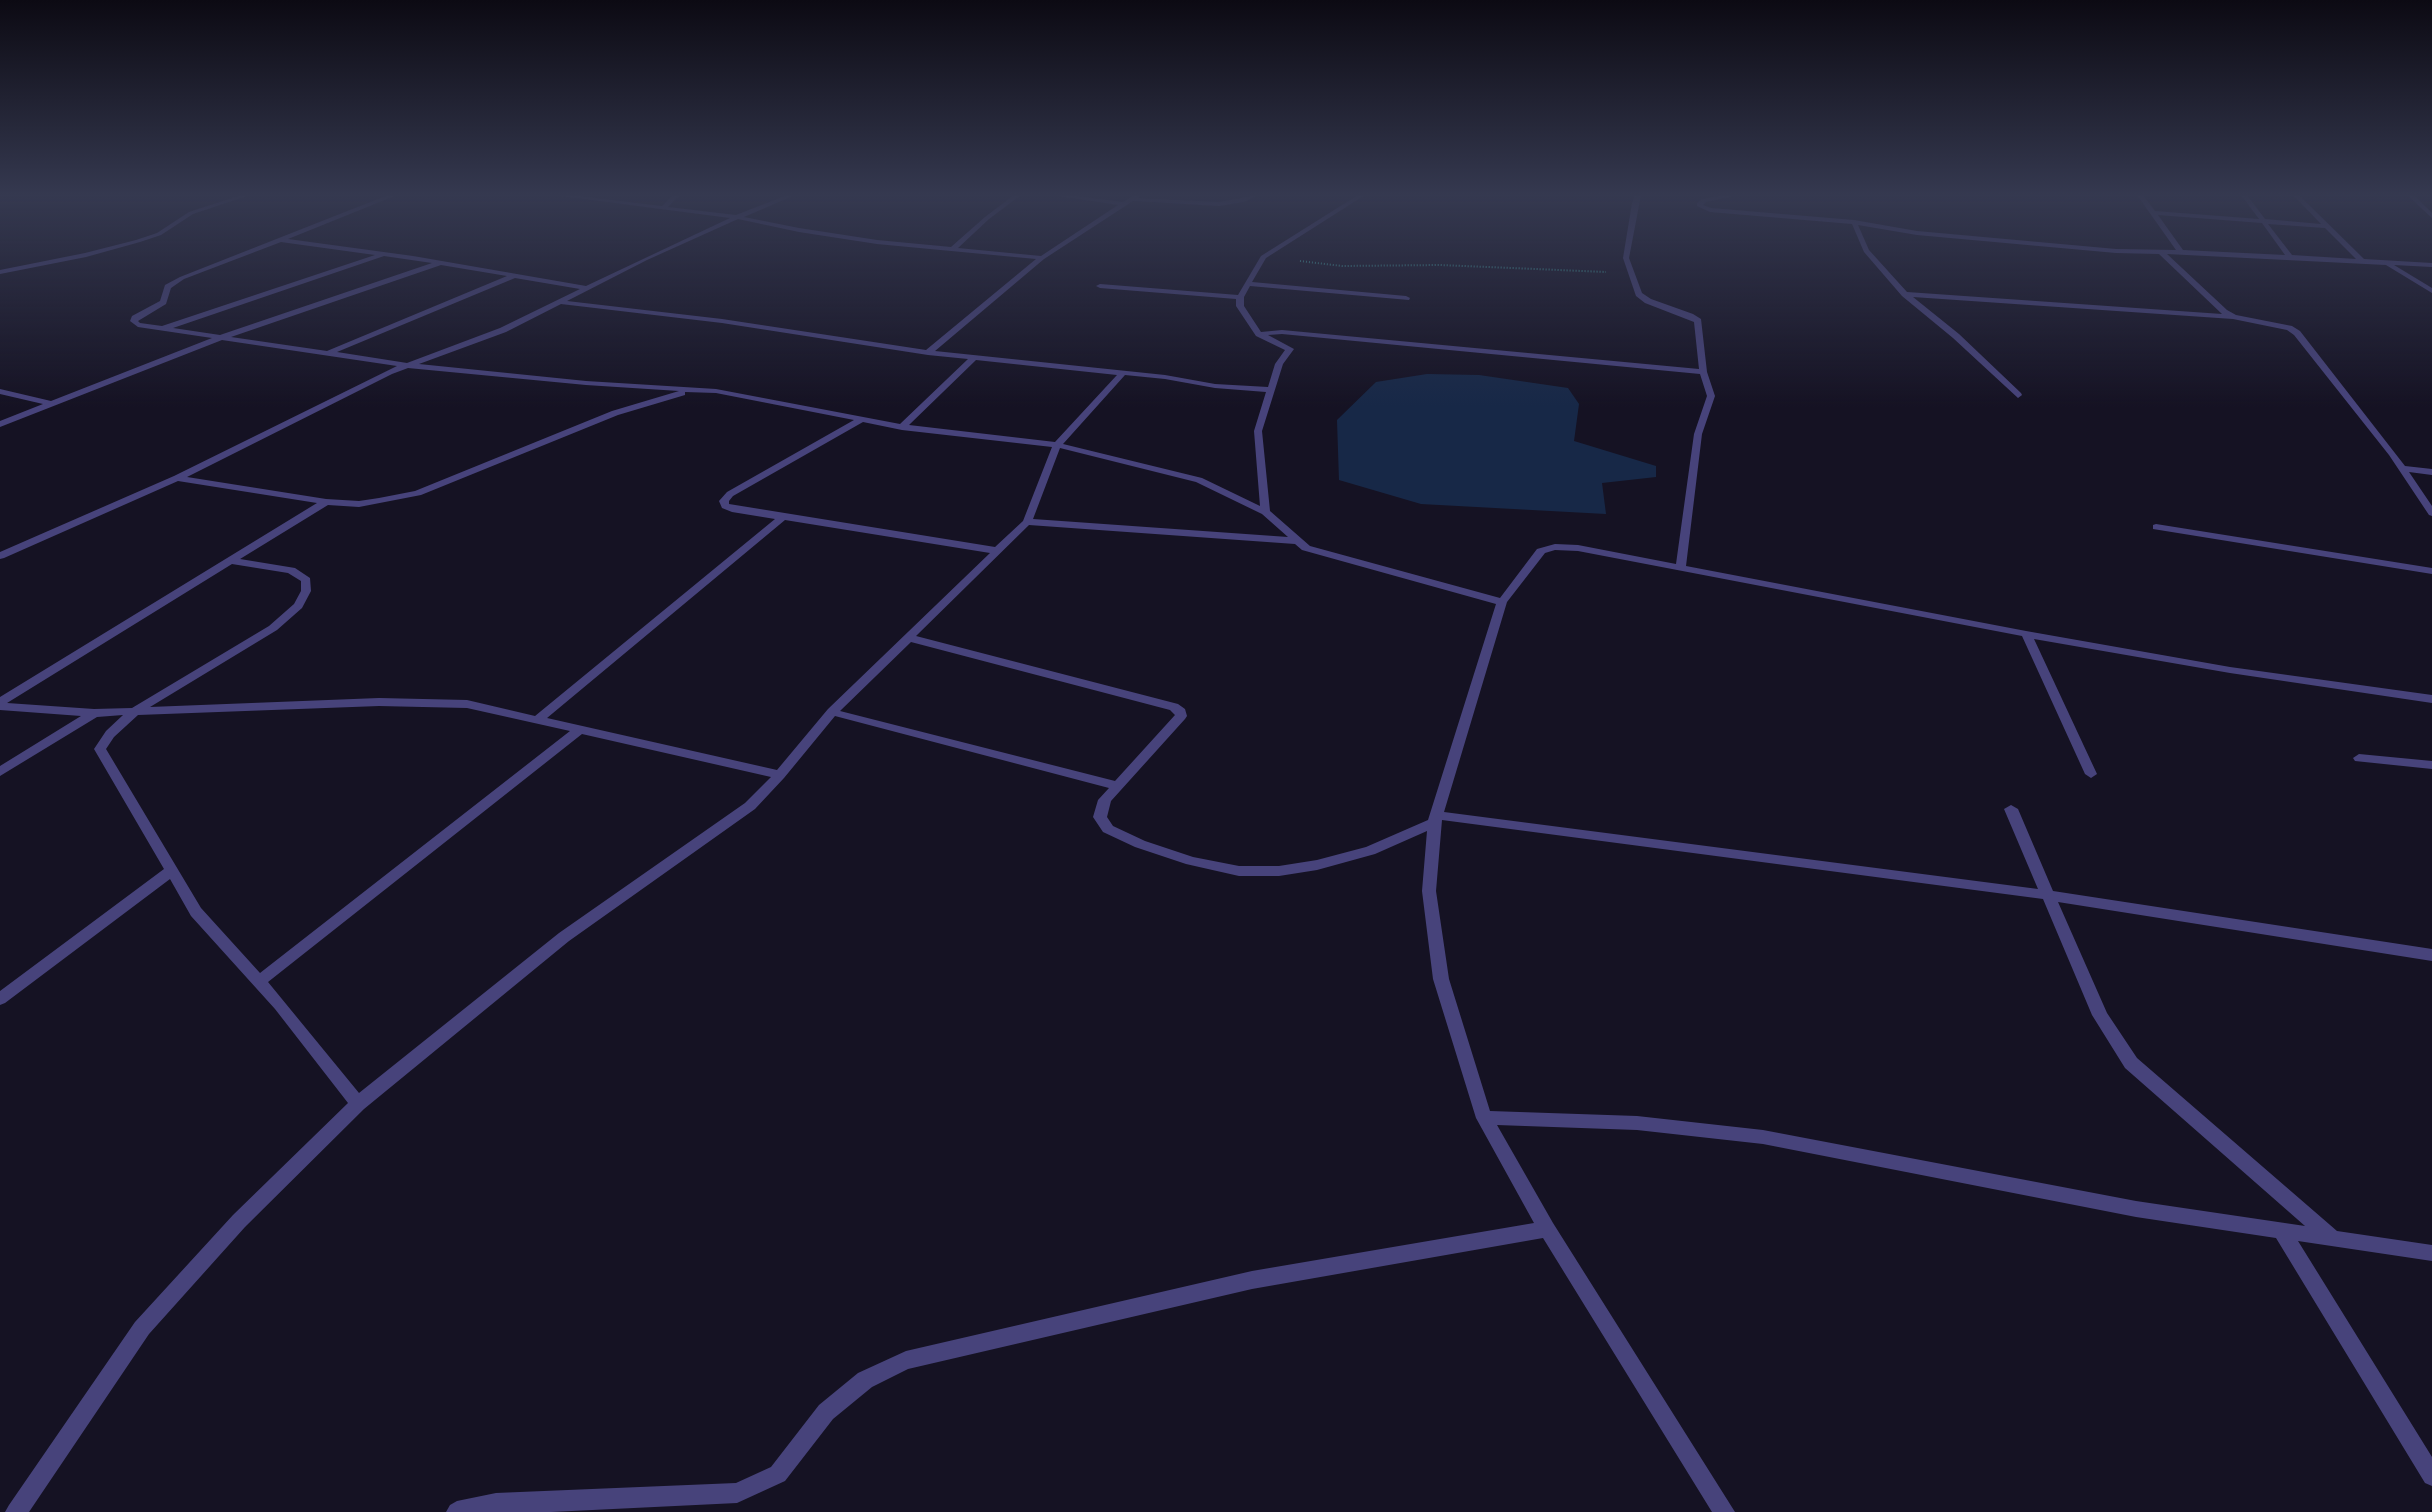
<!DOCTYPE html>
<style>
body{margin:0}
canvas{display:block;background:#151223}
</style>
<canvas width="2432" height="1512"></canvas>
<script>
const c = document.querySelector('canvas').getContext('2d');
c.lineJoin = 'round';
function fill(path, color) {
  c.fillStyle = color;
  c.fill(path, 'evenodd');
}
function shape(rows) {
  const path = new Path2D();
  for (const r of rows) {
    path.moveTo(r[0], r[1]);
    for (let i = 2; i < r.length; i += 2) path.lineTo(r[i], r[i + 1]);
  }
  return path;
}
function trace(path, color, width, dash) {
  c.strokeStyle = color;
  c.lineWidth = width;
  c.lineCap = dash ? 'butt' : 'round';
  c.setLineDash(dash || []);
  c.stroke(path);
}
fill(shape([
 [1427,374,1479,375,1568,388,1579,404,1574,441,1656,466,1656,477,1602,483,1606,514,1421,504,1339,480,1337,420,1376,382]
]), '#172847');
trace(shape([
 [1300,261,1342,266,1440,265,1606,272]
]), '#40a7a4', 2, [1, 2]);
fill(shape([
 [241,195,250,195,193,214,161,235,140,242,86,257,0,274,0,270,85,253,136,240,157,233,189,212,241,195],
 [388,195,397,195,288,239,413,256,586,286,730,218,553,195,571,195,662,206,673,195,680,195,668,207,736,215,787,195,795,195,744,217,799,228,877,240,951,247,985,217,1014,195,1021,195,989,219,958,248,1041,256,1118,205,1052,195,1069,195,1123,202,1134,195,1141,195,1138,198,1219,202,1258,195,1244,202,1219,206,1133,201,1044,259,935,351,1165,375,1215,384,1268,387,1275,364,1285,350,1256,336,1236,306,1236,299,1100,288,1096,286,1100,284,1238,295,1261,256,1358,195,1365,195,1266,258,1252,282,1406,296,1410,298,1409,300,1250,286,1244,297,1244,306,1261,332,1282,330,1699,369,1694,322,1645,303,1636,296,1623,258,1632,203,1635,195,1641,195,1629,258,1642,293,1651,299,1693,314,1701,319,1707,372,1715,396,1702,434,1686,566,2026,631,2230,667,2432,695,2432,703,2230,673,2034,639,2097,774,2091,778,2085,774,2022,636,1578,551,1555,550,1545,553,1507,602,1444,812,2038,889,2004,809,2011,805,2018,809,2053,891,2432,949,2432,961,2058,902,2107,1013,2137,1058,2337,1231,2432,1245,2432,1261,2298,1241,2432,1457,2432,1486,2425,1483,2276,1238,2136,1217,1763,1144,1637,1130,1497,1125,1553,1223,1735,1512,1712,1512,1543,1238,1252,1289,908,1369,872,1387,833,1419,785,1481,737,1503,551,1512,446,1512,450,1505,457,1501,496,1493,736,1483,771,1467,819,1405,858,1373,906,1351,1252,1271,1534,1223,1476,1118,1433,979,1422,891,1427,831,1375,854,1317,870,1279,876,1239,876,1186,864,1135,847,1103,832,1093,817,1098,800,1109,788,835,716,784,778,755,809,569,941,364,1109,245,1227,149,1334,29,1512,5,1512,9,1505,135,1322,233,1215,348,1103,275,1009,191,916,170,879,5,1003,0,1005,0,991,164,869,94,749,106,731,123,715,97,717,0,776,0,766,81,716,0,710,0,697,317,503,178,481,4,558,0,559,0,552,174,476,397,366,222,340,0,427,0,421,43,404,0,394,0,389,51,401,212,338,138,327,130,321,132,316,160,301,165,285,180,277,388,195],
 [738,219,799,232,877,244,1036,259,926,350,722,319,567,301,647,260,738,219],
 [281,242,375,255,162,326,140,323,138,321,166,304,171,288,184,279,281,242],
 [384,256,432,263,220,335,173,328,384,256],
 [441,265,507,276,327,351,231,337,441,265],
 [515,278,580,289,500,328,407,363,337,352,515,278],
 [561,304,722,323,928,355,968,359,900,424,716,389,586,381,419,364,506,332,561,304],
 [1282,334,1700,374,1707,396,1694,434,1676,564,1578,545,1555,544,1537,549,1500,598,1310,546,1270,511,1262,431,1283,364,1294,349,1268,335,1282,334],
 [976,360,1117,375,1055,442,909,425,976,360],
 [408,368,586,385,679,391,612,411,415,491,379,498,359,501,326,499,187,477,392,374,408,368],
 [1125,375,1165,379,1215,388,1266,392,1254,431,1260,506,1202,478,1063,444,1125,375],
 [685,392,716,393,854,420,727,492,719,501,722,508,732,512,775,519,535,716,467,700,379,698,150,707,277,630,302,608,311,591,310,578,295,568,240,559,328,505,359,507,421,495,618,415,685,395,685,392],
 [863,422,902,430,1052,447,1023,521,995,547,729,504,729,501,733,496,863,422],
 [1060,448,1196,482,1262,514,1288,537,1033,519,1060,448],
 [785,520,990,553,828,709,777,770,547,718,785,520],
 [1029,525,1295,544,1302,550,1496,604,1428,820,1366,847,1317,860,1279,866,1239,866,1193,857,1145,841,1113,826,1107,817,1111,801,1185,719,1187,716,1185,709,1178,704,916,636,1029,525],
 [232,564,288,573,301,581,301,591,294,604,269,626,132,708,94,709,7,703,232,564],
 [911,642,1170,710,1175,715,1115,781,840,711,911,642],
 [379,706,467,708,570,731,260,973,201,908,106,749,114,737,138,715,379,706],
 [582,734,771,777,745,803,559,933,359,1093,268,982,582,734],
 [1442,820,2043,899,2092,1015,2125,1068,2305,1226,2136,1201,1763,1130,1637,1116,1490,1111,1449,979,1436,891,1442,820],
 [1724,195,1739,195,1706,202,1703,205,1711,208,1854,220,1917,231,2116,249,2176,250,2137,195,2143,195,2155,211,2259,219,2241,195,2247,195,2265,219,2321,224,2293,195,2299,195,2364,259,2432,263,2432,267,2394,265,2432,288,2432,293,2386,265,2167,254,2227,310,2236,315,2292,326,2300,331,2405,466,2432,469,2432,475,2409,472,2432,506,2432,516,2429,515,2389,455,2294,335,2287,330,2233,319,1913,297,1959,334,2021,393,2022,395,2018,398,1953,338,1902,296,1864,252,1852,224,1710,212,1697,206,1697,203,1702,199,1724,195],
 [2158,215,2262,223,2285,255,2183,250,2158,215],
 [2268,224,2325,228,2356,259,2292,255,2268,224],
 [1858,225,1917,235,2116,253,2159,254,2222,314,1907,292,1869,250,1858,225],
 [2407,195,2414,195,2432,213,2432,218,2407,195],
 [2156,524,2432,568,2432,574,2153,529,2153,525,2156,524],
 [2359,754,2432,761,2432,769,2355,761,2353,758,2359,754]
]), '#47437b');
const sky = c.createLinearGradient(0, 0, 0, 407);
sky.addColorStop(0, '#0c0a13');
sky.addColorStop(0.48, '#353950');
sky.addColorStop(1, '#35395000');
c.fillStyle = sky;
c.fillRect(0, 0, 2432, 407);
</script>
